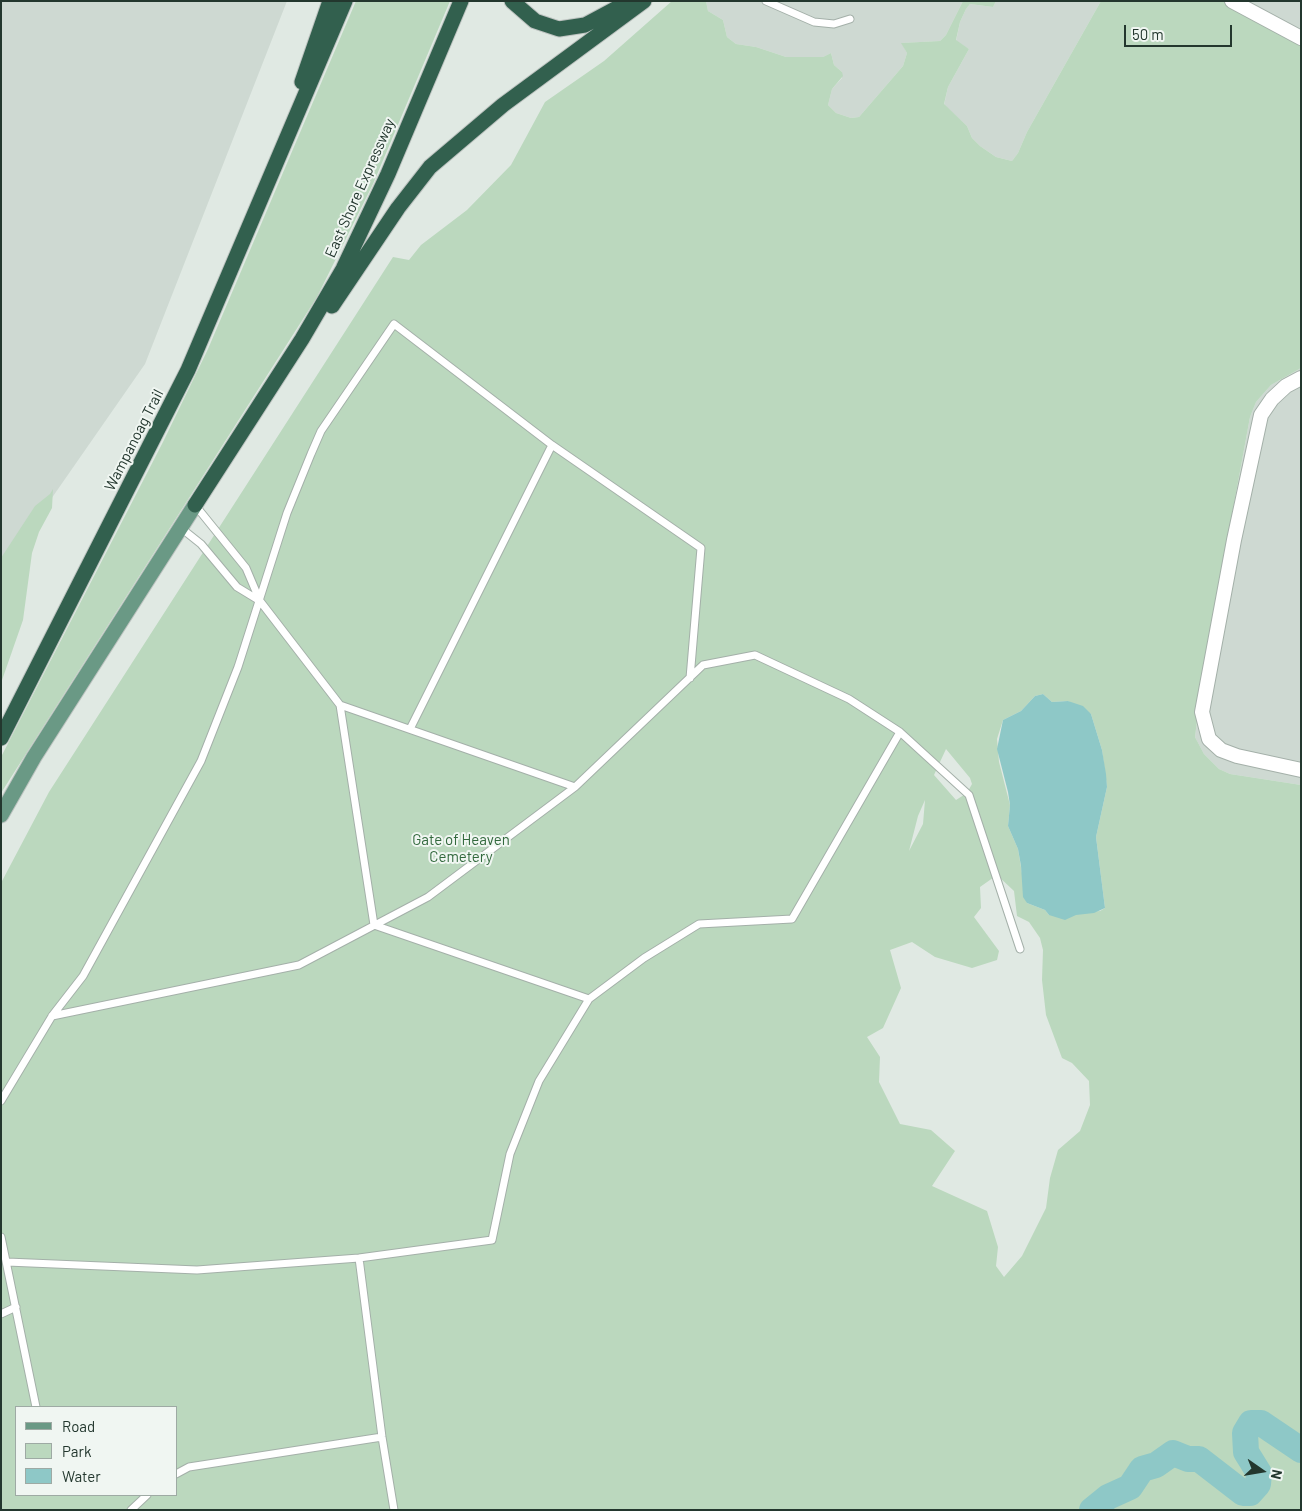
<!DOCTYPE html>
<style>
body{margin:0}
#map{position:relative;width:1302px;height:1511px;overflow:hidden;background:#e0e9e3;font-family:Barlow,sans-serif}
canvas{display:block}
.frame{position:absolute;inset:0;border:2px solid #23372e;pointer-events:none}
.legend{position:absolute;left:15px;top:1406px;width:162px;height:90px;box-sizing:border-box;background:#f0f6f2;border:1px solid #9eaaa4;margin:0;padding:6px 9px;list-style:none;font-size:15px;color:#23372e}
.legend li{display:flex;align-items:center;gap:10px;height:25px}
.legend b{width:25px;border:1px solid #9eaaa4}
.north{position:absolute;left:1237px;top:1446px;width:50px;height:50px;-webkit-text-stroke:4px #f0f6f2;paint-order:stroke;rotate:103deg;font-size:14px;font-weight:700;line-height:20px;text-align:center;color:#23372e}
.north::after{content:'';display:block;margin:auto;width:18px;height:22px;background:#23372e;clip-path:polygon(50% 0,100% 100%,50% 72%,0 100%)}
.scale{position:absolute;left:1124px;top:25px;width:108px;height:22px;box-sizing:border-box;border:2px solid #23372e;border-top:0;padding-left:6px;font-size:15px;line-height:18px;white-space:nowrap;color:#23372e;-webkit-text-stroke:4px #f0f6f2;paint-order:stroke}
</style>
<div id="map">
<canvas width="1302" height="1511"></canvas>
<div class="frame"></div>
<ul class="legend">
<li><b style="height:6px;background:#6a9985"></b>Road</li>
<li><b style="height:14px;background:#bbd8be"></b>Park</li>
<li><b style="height:14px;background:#8ec8c7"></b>Water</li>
</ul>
<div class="north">N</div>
<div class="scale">50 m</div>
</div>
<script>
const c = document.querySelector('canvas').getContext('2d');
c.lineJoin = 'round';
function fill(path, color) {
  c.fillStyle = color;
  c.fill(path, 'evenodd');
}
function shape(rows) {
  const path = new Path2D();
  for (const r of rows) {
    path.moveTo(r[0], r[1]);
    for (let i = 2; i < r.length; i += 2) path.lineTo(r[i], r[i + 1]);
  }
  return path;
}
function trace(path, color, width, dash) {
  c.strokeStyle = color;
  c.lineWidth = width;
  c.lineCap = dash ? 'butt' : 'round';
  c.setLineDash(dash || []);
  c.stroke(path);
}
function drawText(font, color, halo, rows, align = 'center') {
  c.font = font + ' Barlow,sans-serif';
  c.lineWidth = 4;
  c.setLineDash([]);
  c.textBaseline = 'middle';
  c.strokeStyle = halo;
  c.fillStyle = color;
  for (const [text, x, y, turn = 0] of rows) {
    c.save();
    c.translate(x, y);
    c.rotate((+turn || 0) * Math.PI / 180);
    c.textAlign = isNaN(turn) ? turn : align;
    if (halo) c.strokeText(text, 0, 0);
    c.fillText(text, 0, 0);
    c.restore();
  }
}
fill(shape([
 [1,1,287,1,145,364,1,571],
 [706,1,963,1,946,35,940,41,902,43,907,53,903,66,859,117,851,118,836,113,828,105,832,89,842,78,842,72,834,65,831,53,823,57,786,57,756,47,736,44,727,37,723,20,708,11],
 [996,1,1101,1,1027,132,1018,153,1012,161,996,157,980,146,972,138,967,126,944,105,948,87,969,49,956,41,960,22,966,9,970,4,993,7],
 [1233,1,1301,1,1301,36],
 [1301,368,1301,785,1230,774,1219,769,1204,754,1195,737,1203,672,1250,417,1256,402,1271,385]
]), '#ced9d2');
fill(shape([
 [356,1,450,1,373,184,317,297,1,793,1,757,163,442,208,349],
 [672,1,706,1,708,11,723,20,727,37,736,44,756,47,786,57,823,57,831,53,834,65,842,72,843,76,832,89,828,105,836,113,851,118,859,117,903,66,907,53,901,43,940,41,946,35,963,1,996,1,993,7,970,4,966,9,960,22,956,40,969,49,948,87,944,104,967,126,972,138,980,146,996,157,1012,161,1018,153,1027,132,1101,1,1233,1,1301,36,1301,368,1271,385,1256,402,1250,417,1203,672,1195,737,1204,754,1219,769,1230,774,1301,785,1301,1510,1,1510,1,883,49,792,393,257,409,260,421,245,467,210,511,165,545,102,604,61],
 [1043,694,1052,702,1068,701,1091,714,1102,750,1107,787,1096,837,1105,908,1100,911,1049,915,1045,910,1027,903,1018,849,1008,826,1010,805,999,762,997,739,1003,720,1021,711,1035,696],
 [946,749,970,778,972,784,967,793,956,800,934,775],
 [925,800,923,824,909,851,918,816],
 [997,875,1014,891,1017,916,1029,922,1040,938,1043,950,1042,980,1046,1015,1062,1058,1072,1063,1089,1081,1090,1105,1080,1131,1058,1150,1050,1178,1046,1208,1022,1256,1004,1277,996,1266,998,1247,987,1211,932,1186,955,1151,931,1130,900,1124,879,1082,880,1057,867,1037,883,1028,901,988,890,950,912,942,935,957,972,968,997,960,999,951,974,917,981,908,980,887],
 [16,1407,176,1407,176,1495,16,1495],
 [53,489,52,508,39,532,32,553,23,620,1,683,1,558,35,506,50,494]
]), '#bbd8be');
fill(shape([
 [1043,694,1052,702,1068,701,1083,706,1091,714,1102,750,1106,774,1107,787,1096,837,1105,908,1094,913,1076,915,1065,920,1049,915,1045,910,1027,903,1023,897,1021,866,1018,849,1008,826,1010,805,1008,792,997,749,1003,720,1021,711,1035,696]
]), '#8ec8c7');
trace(shape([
 [1092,1510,1108,1497,1130,1487,1142,1469,1156,1465,1173,1453,1188,1459,1199,1459,1243,1493,1250,1493,1258,1484,1259,1473,1246,1452,1245,1433,1251,1423,1261,1423,1301,1450]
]), '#8ec8c7', 26);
const service = shape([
 [766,1,814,22,834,24,850,19],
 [181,528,201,544,237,587,260,601,246,568,195,505],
 [260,601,340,705,575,787,703,665,755,655,849,699,900,732,969,795,1020,949],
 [340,705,374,925,589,999],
 [410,729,552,445],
 [52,1016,299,965,428,897,575,787],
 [1,1101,52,1016,83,976,201,761,238,667,287,513,311,454,321,431,394,324,552,445,701,548,690,678],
 [1,1237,36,1407],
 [359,1258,382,1437,394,1510],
 [7,1262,197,1270,359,1258,492,1240,510,1154,539,1081,589,999,644,958,699,924,792,919,900,732],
 [1,1314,16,1307],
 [176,1474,189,1467,382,1437],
 [131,1510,147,1495]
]);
const minor = shape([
 [1232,1,1301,38],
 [1301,378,1286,386,1272,399,1261,415,1234,540,1202,712,1209,739,1221,750,1237,756,1301,770]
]);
const primary = shape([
 [1,815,34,757,195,505]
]);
const motorway = shape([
 [512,1,535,21,559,29,585,25,630,1],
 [302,82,330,1],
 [332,306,398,208,430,167,503,105,644,1],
 [195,505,302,339,343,269,388,174,461,1],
 [1,738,188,370,345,1]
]);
trace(service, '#a4b0a9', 9);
trace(minor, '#a4b0a9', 16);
trace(primary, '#bdc3c0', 17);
trace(motorway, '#bdc3c0', 17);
trace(service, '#fff', 7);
trace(minor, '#fff', 14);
trace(primary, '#6a9985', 15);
trace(motorway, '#32604e', 15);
drawText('15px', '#23372e', '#f0f6f2', [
 ["East Shore Expressway",360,188,-66],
 ["Wampanoag Trail",134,440,-63]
]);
drawText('15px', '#32693d', '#f0f6f2', [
 ["Gate of Heaven",461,840],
 ["Cemetery",461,857]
]);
</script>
